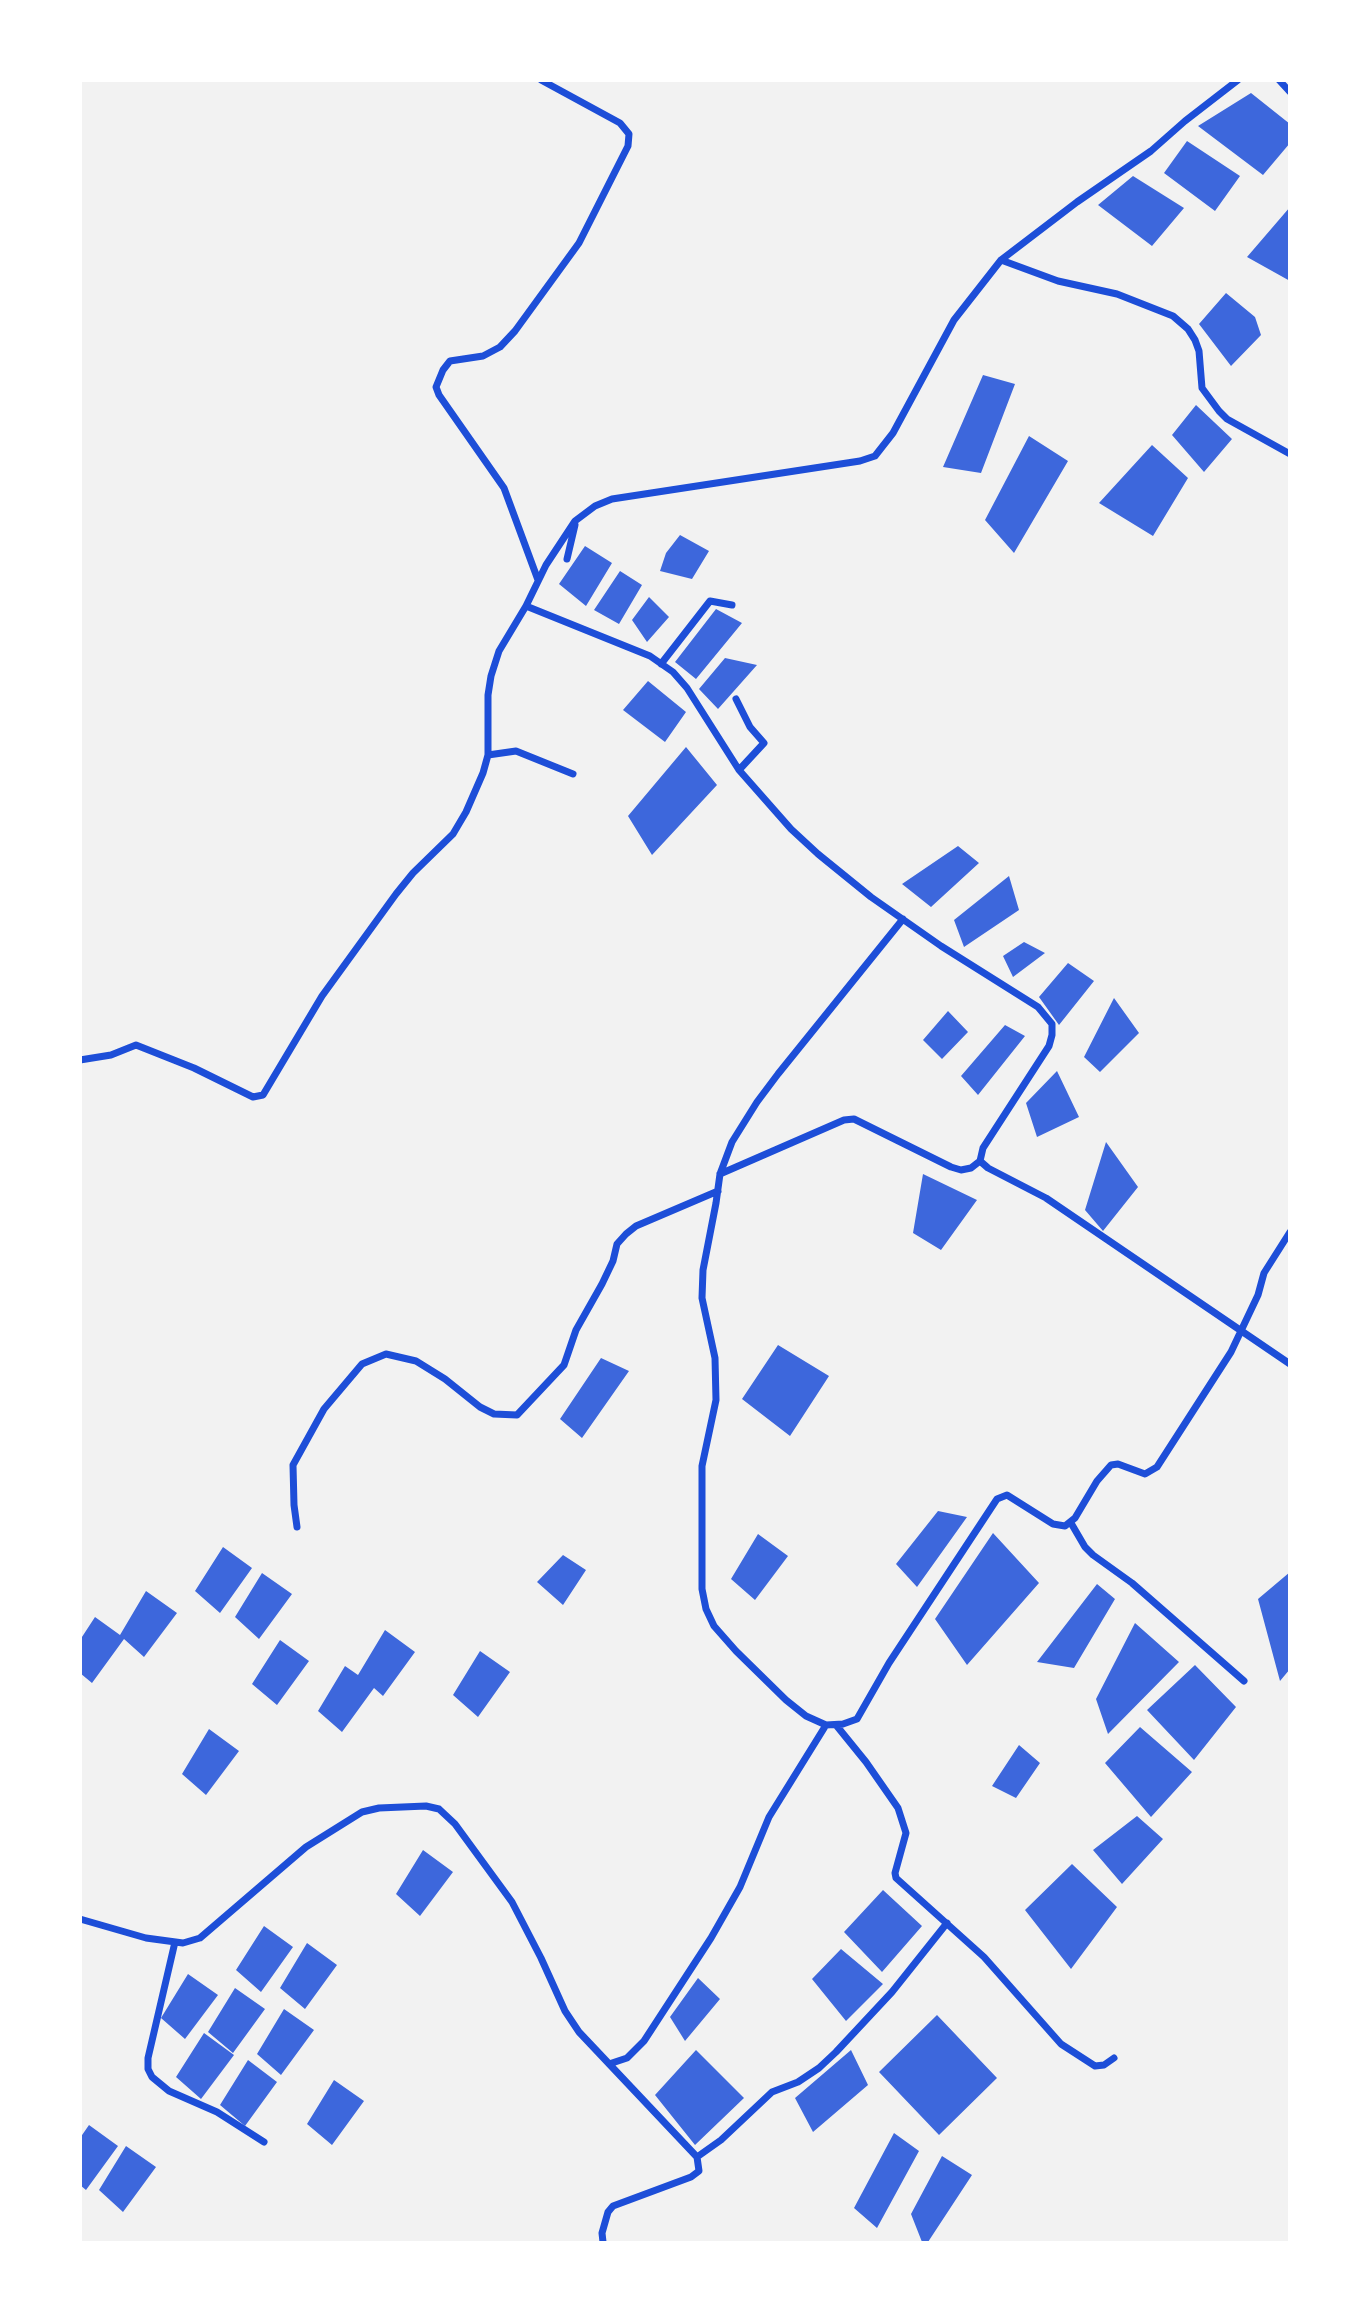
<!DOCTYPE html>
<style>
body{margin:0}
#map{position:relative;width:1370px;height:2323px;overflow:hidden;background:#f2f2f2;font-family:Lato,sans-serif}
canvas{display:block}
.frame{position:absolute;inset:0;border:82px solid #fff;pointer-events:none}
</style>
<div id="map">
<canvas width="1370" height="2323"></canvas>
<div class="frame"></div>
</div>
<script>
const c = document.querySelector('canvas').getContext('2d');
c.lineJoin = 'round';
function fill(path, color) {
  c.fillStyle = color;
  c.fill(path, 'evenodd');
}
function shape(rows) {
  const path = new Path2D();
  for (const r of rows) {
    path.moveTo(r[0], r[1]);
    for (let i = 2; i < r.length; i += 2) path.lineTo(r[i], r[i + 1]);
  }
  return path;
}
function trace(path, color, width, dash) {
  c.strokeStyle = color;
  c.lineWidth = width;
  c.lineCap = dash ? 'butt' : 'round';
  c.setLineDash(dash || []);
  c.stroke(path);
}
fill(shape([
 [1251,93,1290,124,1290,143,1263,175,1198,126],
 [1187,141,1240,176,1215,211,1164,173],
 [1133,176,1184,208,1152,246,1098,205],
 [1290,207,1290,281,1247,257],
 [1226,293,1255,317,1261,335,1231,366,1199,324],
 [983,375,1015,384,981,473,943,467],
 [1196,405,1232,439,1204,472,1172,435],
 [1029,436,1068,461,1014,553,985,520],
 [1152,445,1188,478,1153,536,1099,503],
 [680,535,709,551,692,579,660,571,666,553],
 [585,546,612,563,586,606,559,584],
 [620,571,642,585,619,624,594,610],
 [649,597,669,617,647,642,632,620],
 [716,609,742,623,696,679,675,662],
 [725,658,757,665,718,709,699,689],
 [648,681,686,712,665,742,623,710],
 [686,747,717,785,652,855,628,816],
 [958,846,979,863,931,907,902,884],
 [1009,876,1019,910,964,947,954,920],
 [1024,942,1045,953,1013,977,1003,956],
 [1068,963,1094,981,1059,1025,1039,997],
 [1114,998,1139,1033,1100,1072,1084,1057],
 [948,1011,968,1032,942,1059,923,1040],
 [1005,1025,1025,1036,978,1095,961,1076],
 [1057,1071,1079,1117,1037,1137,1026,1103],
 [1106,1142,1138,1187,1103,1231,1085,1210],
 [923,1174,977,1200,941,1250,913,1233],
 [778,1345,829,1376,790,1436,742,1399],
 [601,1358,629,1371,582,1438,560,1419],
 [938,1511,967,1517,917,1587,896,1564],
 [993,1533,1039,1583,967,1665,935,1619],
 [758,1534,788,1556,755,1600,731,1579],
 [223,1547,252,1568,220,1613,195,1591],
 [563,1555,586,1570,563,1605,537,1582],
 [1290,1572,1290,1669,1280,1681,1258,1599],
 [262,1573,292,1594,259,1639,235,1617],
 [1097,1584,1115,1599,1074,1668,1037,1662],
 [146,1591,177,1613,144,1657,124,1639,92,1683,80,1673,80,1640,95,1617,120,1635],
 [1135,1623,1179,1662,1108,1734,1096,1699],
 [385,1630,415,1652,383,1696,374,1688,342,1732,318,1711,345,1666,358,1675],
 [280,1640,309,1661,277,1705,252,1684],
 [480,1651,510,1672,478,1717,453,1695],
 [1195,1665,1236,1707,1194,1760,1147,1710],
 [1140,1727,1192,1772,1151,1817,1105,1763],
 [209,1729,239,1751,206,1795,182,1774],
 [1019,1745,1040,1763,1016,1798,992,1786],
 [1137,1816,1163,1839,1122,1884,1093,1850],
 [423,1850,453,1872,420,1916,396,1894],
 [1072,1864,1117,1907,1071,1969,1025,1910],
 [883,1890,922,1926,882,1972,844,1932],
 [264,1926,293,1947,261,1992,236,1970],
 [307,1943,337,1965,305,2009,280,1988],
 [841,1949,883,1984,846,2021,812,1979],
 [188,1974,218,1995,185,2039,161,2018],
 [698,1978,720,1999,685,2041,670,2017],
 [235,1988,265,2009,233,2053,208,2032],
 [284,2009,314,2030,281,2075,257,2054],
 [937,2015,997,2078,939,2135,879,2072],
 [204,2033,234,2055,201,2099,176,2077],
 [696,2050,744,2098,695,2145,655,2095],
 [851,2050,868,2085,813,2132,795,2098],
 [248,2060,277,2082,245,2126,220,2105],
 [334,2080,364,2101,332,2145,307,2124],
 [89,2125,118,2146,86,2190,80,2185,80,2138],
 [894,2133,919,2151,877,2228,854,2208],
 [126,2146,156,2167,123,2212,99,2190],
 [942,2156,972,2175,928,2242,922,2242,911,2214]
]), '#3d67dc');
trace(shape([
 [1279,80,1290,92],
 [1001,260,1058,281,1117,294,1173,316,1188,329,1195,340,1199,351,1202,388,1219,411,1227,419,1290,454],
 [567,559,575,525],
 [538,580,504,488,439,395,436,387,443,370,450,361,483,356,500,347,515,331,579,243,628,146,629,134,620,123,541,80],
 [526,606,650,656,673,672,687,688,739,770,791,829,818,854,871,897,941,946,1038,1007,1052,1024,1052,1035,1049,1046,983,1148,980,1161,988,1168,1046,1198,1290,1364],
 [661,664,710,601,732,605],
 [736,699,750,727,764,743,739,770],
 [488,755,516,751,573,774],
 [80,1060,111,1055,136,1045,194,1068,253,1097,263,1095,322,996,396,894,413,873,453,834,466,812,483,773,488,755,488,695,491,676,499,651,526,606,546,565,575,521,595,506,612,499,860,461,875,456,893,433,954,320,1001,260,1077,202,1151,151,1185,121,1238,80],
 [720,1174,844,1120,854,1119,951,1167,961,1170,971,1168,980,1161],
 [1071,1523,1085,1547,1093,1555,1132,1583,1244,1681],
 [297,1527,294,1505,293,1465,324,1409,362,1364,386,1354,416,1361,445,1379,480,1407,494,1414,517,1415,564,1365,576,1330,602,1284,613,1261,617,1244,626,1234,636,1226,718,1191],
 [826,1725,843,1724,857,1719,889,1663,997,1499,1007,1495,1053,1524,1065,1526,1075,1518,1097,1481,1111,1465,1118,1464,1145,1474,1157,1467,1231,1352,1258,1295,1264,1273,1290,1232],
 [836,1725,866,1762,898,1808,906,1833,895,1873,896,1878,984,1957,1061,2044,1095,2066,1104,2065,1114,2058],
 [80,1919,146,1938,183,1943,200,1938,306,1847,362,1812,379,1808,426,1806,439,1809,455,1824,512,1902,541,1958,565,2011,579,2032,697,2157,699,2171,691,2177,613,2206,608,2212,602,2233,603,2242],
 [175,1942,148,2058,148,2069,152,2077,169,2091,217,2112,264,2142],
 [609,2064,627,2058,644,2041,711,1938,740,1887,769,1817,826,1725,806,1716,786,1700,736,1651,714,1626,706,1609,702,1589,702,1466,716,1400,715,1358,702,1298,703,1270,716,1203,720,1174,732,1142,757,1102,778,1074,903,919],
 [697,2157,721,2140,772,2092,798,2082,819,2068,836,2052,892,1992,947,1923]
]), '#1d4ed8', 7);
</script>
